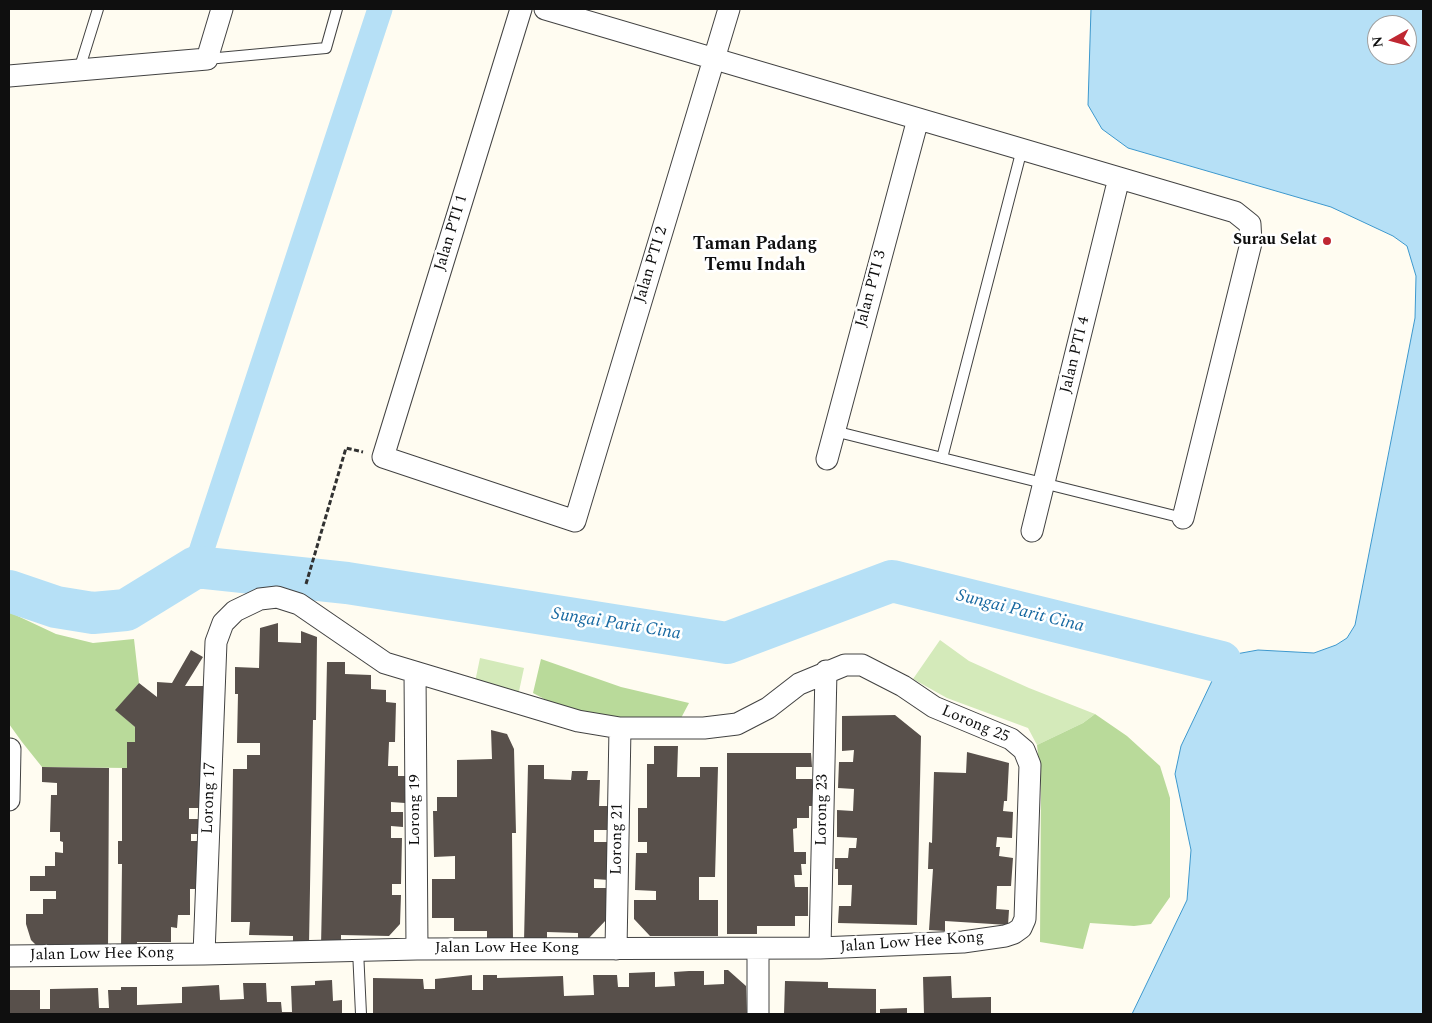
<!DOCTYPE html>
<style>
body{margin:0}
#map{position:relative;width:1432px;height:1023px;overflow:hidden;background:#fffcf1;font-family:Spectral,serif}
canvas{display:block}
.frame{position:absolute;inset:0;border:10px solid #0f0f0f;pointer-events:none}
.north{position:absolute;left:1367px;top:15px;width:50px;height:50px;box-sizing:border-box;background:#fff;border:1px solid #9f9f9f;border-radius:50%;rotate:263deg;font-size:14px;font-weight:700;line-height:20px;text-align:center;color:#0f0f0f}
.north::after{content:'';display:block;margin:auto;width:18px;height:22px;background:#bf2732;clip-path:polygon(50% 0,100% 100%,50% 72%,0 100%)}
</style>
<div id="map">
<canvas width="1432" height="1023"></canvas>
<div class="frame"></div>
<div class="north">N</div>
</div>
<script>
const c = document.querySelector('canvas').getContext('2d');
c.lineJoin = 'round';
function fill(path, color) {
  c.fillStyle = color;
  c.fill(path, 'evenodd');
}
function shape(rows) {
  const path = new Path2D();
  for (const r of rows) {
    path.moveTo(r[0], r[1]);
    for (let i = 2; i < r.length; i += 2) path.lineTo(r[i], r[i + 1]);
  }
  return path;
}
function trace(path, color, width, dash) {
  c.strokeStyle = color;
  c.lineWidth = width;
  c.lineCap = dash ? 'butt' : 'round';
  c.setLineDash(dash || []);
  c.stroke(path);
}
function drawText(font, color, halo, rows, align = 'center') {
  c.font = font + ' Spectral,serif';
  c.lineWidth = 5;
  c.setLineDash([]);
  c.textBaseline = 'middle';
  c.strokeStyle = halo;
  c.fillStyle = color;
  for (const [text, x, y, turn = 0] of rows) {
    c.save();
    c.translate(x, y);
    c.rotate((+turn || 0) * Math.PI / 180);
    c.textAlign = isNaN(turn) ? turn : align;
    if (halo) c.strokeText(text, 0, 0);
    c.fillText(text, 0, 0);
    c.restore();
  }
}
fill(shape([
 [940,640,969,661,1029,688,1095,714,1083,723,1037,745,1028,728,947,698,913,679],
 [480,658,524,668,518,696,475,682]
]), '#d4eaba');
fill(shape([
 [9,612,56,634,93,643,134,639,139,683,116,710,135,727,135,742,128,742,127,768,42,767,22,742,9,724],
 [541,659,621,687,689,703,680,720,629,719,561,708,533,693],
 [1095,714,1127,736,1160,766,1170,798,1170,897,1151,924,1134,926,1090,923,1083,949,1040,942,1041,783,1037,745,1083,723]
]), '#b9da9a');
const water = shape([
 [1091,9,1423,9,1423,1014,1132,1014,1187,900,1191,850,1175,774,1181,746,1221,662,1236,654,1258,650,1314,653,1336,645,1347,638,1355,625,1415,318,1416,276,1407,246,1393,236,1331,207,1128,148,1102,129,1088,105,1091,9],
 [1377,25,1407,25,1407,55,1377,55,1377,25]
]);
fill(water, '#b6e0f6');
trace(water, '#3d98cd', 1);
trace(shape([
 [196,567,380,9]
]), '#b6e0f6', 25);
trace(shape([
 [9,591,56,607,93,613,126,610,196,567,347,583,727,643,892,581,1221,662]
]), '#b6e0f6', 42);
fill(shape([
 [278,623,278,642,301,643,301,631,317,637,316,720,313,720,309,944,293,943,293,936,249,935,250,922,231,922,233,769,247,769,247,755,260,755,260,743,237,743,238,694,235,694,235,667,259,668,260,628],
 [191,650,203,657,185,686,207,686,201,808,189,808,189,819,201,819,200,834,191,834,191,841,200,841,199,889,190,889,190,915,178,915,177,928,171,927,171,942,137,942,137,949,121,949,122,864,118,864,118,841,122,841,122,768,127,768,127,742,135,742,135,727,115,710,139,683,157,697,157,682,172,683],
 [327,662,345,662,345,674,371,675,371,689,386,690,386,702,396,703,395,742,389,742,388,766,398,766,398,776,405,776,405,803,391,802,391,812,403,812,403,827,391,826,391,838,402,838,401,884,392,884,392,895,401,895,400,924,389,936,341,935,341,946,321,946],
 [895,715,921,736,917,925,838,923,839,906,851,906,852,885,838,885,838,869,835,869,835,858,848,858,849,848,856,848,857,838,837,837,837,810,853,811,854,789,838,788,839,762,853,762,854,750,842,751,842,716],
 [491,730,507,734,514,749,516,833,512,833,513,940,487,940,487,931,454,931,454,918,432,918,432,879,455,879,455,856,434,857,433,811,437,811,437,797,457,797,457,760,492,759],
 [654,746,678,746,677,777,700,777,700,767,718,767,715,877,699,877,699,900,718,900,718,936,650,936,634,919,634,900,656,900,656,891,635,890,636,853,647,853,647,842,638,842,638,808,647,808,647,764,654,764],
 [967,752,1009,763,1007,801,1004,801,1003,811,1013,812,1012,838,997,837,996,847,1000,847,999,856,1013,858,1011,886,997,886,996,909,1009,910,1008,925,945,921,945,931,929,930,933,869,928,869,929,842,932,843,934,772,966,773],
 [727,753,811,753,812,767,796,767,796,779,812,779,812,806,809,806,809,818,797,818,797,828,793,829,794,852,806,852,806,864,801,864,802,875,794,875,795,887,808,887,808,916,795,916,795,926,757,926,757,934,727,934],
 [528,765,544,765,544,779,571,780,572,771,588,771,587,780,600,780,599,806,608,806,608,830,594,830,594,842,610,842,609,880,594,879,594,888,607,888,607,905,606,920,589,938,578,938,578,933,547,932,547,941,524,941],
 [42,767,109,768,108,952,43,952,31,940,26,924,26,914,43,914,43,899,56,899,56,891,30,891,30,876,45,876,45,866,55,866,55,852,63,853,63,842,60,841,60,832,50,832,51,795,57,795,57,783,42,782],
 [724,970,728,970,746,986,747,1014,373,1014,373,978,423,979,424,989,435,989,435,979,472,975,472,990,483,990,483,975,497,975,497,978,563,976,564,996,594,995,593,975,617,975,618,987,629,987,629,973,655,972,655,987,675,986,674,972,689,971,704,971,704,985,724,984],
 [951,976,952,998,991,997,991,1014,924,1014,923,977],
 [332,980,333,1001,342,1000,342,1014,9,1014,9,990,40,990,40,1009,50,1009,50,989,98,988,99,1008,109,1008,108,990,121,990,121,987,137,987,137,1005,182,1003,182,987,219,985,220,1000,244,999,243,983,266,983,267,1002,281,1002,282,1012,292,1012,291,986,315,985,315,981],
 [785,981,828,982,828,988,876,989,876,1014,784,1014],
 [907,1008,907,1014,880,1014,880,1009]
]), '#58504b');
const lane = shape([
 [207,59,326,48,337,9],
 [79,70,98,9],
 [834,431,1183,518],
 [942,458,1022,149],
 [358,950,361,1014]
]);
const street = shape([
 [521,9,383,457,575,521,729,9],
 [545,9,1235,212,1250,224,1251,243,1183,518],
 [9,76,207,59,222,9],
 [827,459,918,119],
 [1032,531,1119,178],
 [415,672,417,949],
 [9,800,10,749],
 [820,948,826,671],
 [616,949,620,728],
 [758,950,758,1014],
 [9,956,204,954,417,949,820,948,963,942,1005,936,1014,933,1021,928,1025,919,1030,765,1024,750,1011,739,934,707,903,686,862,665,845,665,799,684,768,708,737,724,704,728,620,728,578,721,385,663,299,604,277,597,260,599,235,611,223,623,216,642,204,954]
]);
trace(lane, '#424242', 12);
trace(street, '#424242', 23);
trace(shape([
 [306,584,346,448,363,452]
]), '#313131', 3, [5, 2.5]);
trace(lane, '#fff', 10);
trace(street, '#fff', 21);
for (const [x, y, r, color] of [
 [1327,241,5,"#bf2732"]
]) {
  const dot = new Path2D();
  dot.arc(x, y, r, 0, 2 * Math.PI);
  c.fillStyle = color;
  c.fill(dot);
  trace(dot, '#fff', 2);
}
drawText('16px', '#0f0f0f', '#fff', [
 ["Jalan PTI 1",452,233,-73],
 ["Jalan PTI 2",652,265,-73],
 ["Jalan PTI 3",872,289,-75],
 ["Jalan PTI 4",1076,355,-76],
 ["Lorong 25",975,725,23],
 ["Lorong 17",210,798,-88],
 ["Lorong 19",416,810,-90],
 ["Lorong 23",823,810,-89],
 ["Lorong 21",618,839,-89],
 ["Jalan Low Hee Kong",912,943,-4],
 ["Jalan Low Hee Kong",507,949],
 ["Jalan Low Hee Kong",102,955,-1]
]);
drawText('bold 16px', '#0f0f0f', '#fff', [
 ["Surau Selat",1317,241]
], 'right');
drawText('bold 18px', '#0f0f0f', '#fff', [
 ["Taman Padang",755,245],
 ["Temu Indah",755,266]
]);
drawText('italic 18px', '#1869a1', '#fff', [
 ["Sungai Parit Cina",1020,612,14],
 ["Sungai Parit Cina",616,625,9]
]);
</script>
